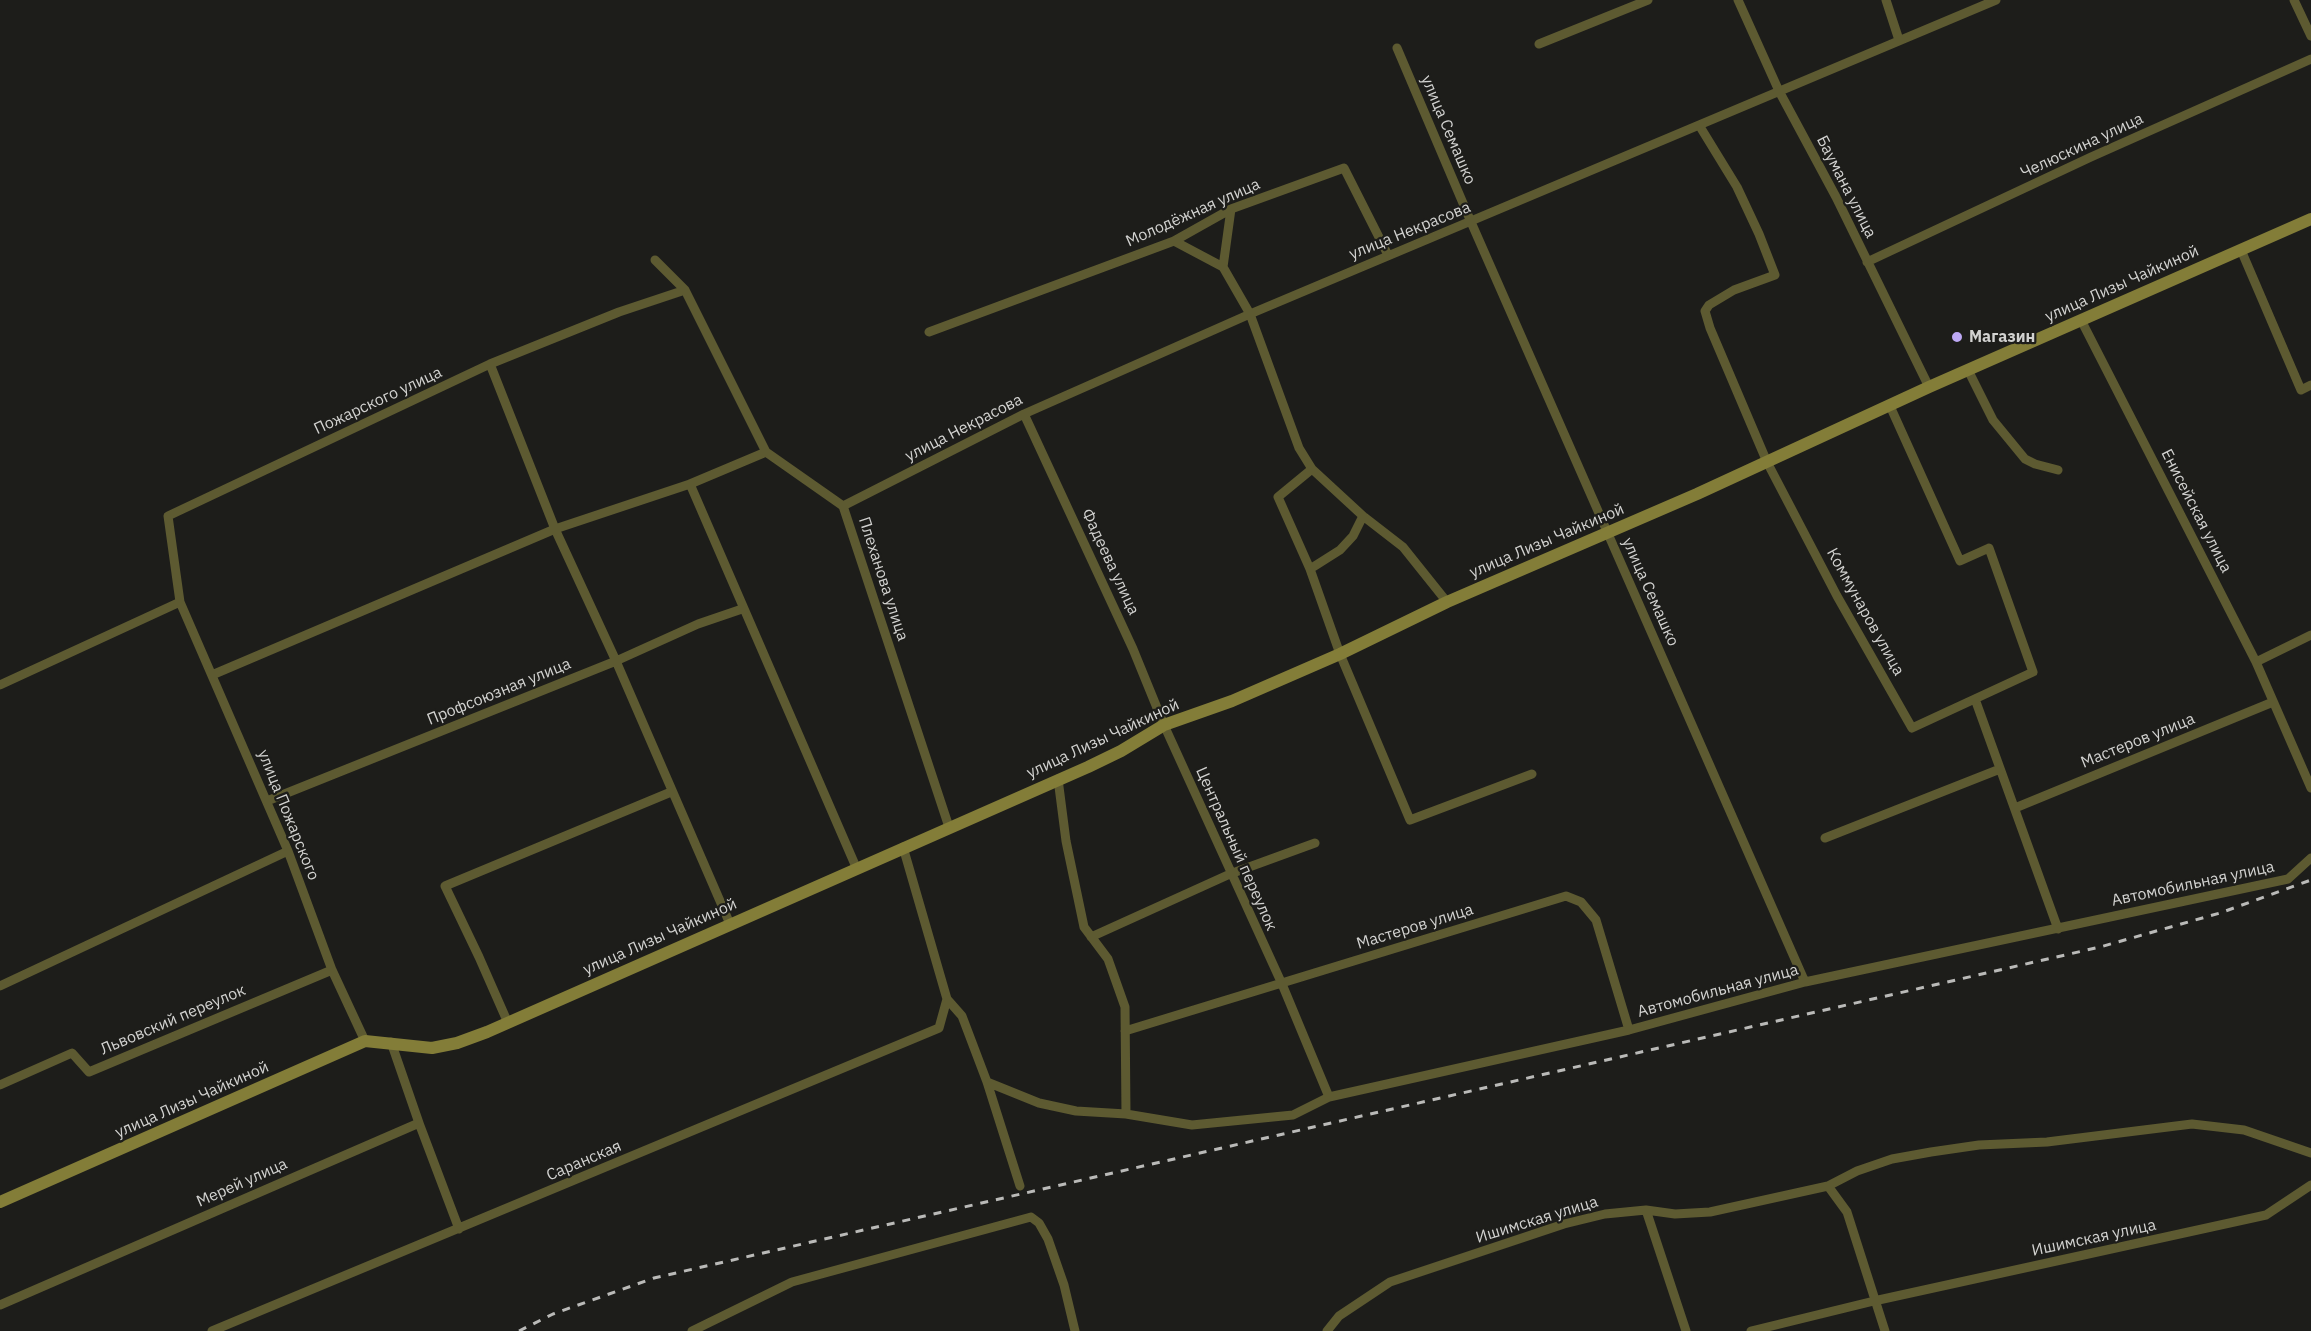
<!DOCTYPE html>
<meta charset="utf-8">
<style>
body{margin:0}
canvas{display:block;background:#1d1d1a}
</style>
<canvas width="2311" height="1331"></canvas>
<script>
const c = document.querySelector('canvas').getContext('2d');
c.lineJoin = 'round';
function shape(rows) {
  const path = new Path2D();
  for (const r of rows) {
    path.moveTo(r[0], r[1]);
    for (let i = 2; i < r.length; i += 2) path.lineTo(r[i], r[i + 1]);
  }
  return path;
}
function trace(path, color, width, dash) {
  c.strokeStyle = color;
  c.lineWidth = width;
  c.lineCap = dash ? 'butt' : 'round';
  c.setLineDash(dash || []);
  c.stroke(path);
}
function drawText(font, color, halo, rows, align = 'center') {
  c.font = font + ' "IBM Plex Sans",sans-serif';
  c.lineWidth = 4.5;
  c.setLineDash([]);
  c.textBaseline = 'middle';
  c.strokeStyle = halo;
  c.fillStyle = color;
  for (const [text, x, y, turn = 0] of rows) {
    c.save();
    c.translate(x, y);
    c.rotate((+turn || 0) * Math.PI / 180);
    c.textAlign = isNaN(turn) ? turn : align;
    if (halo) c.strokeText(text, 0, 0);
    c.fillText(text, 0, 0);
    c.restore();
  }
}
trace(shape([
 [1738,0,1779,91,1836,197,1929,387],
 [1886,0,1899,40],
 [2294,0,2311,36],
 [1539,44,1648,0],
 [1397,48,1471,222,1805,982],
 [1699,125,1737,187,1759,234,1775,275,1734,290,1709,305,1705,311,1710,328,1767,462,1837,596,1912,728,2033,672,1989,548,1960,561,1890,406],
 [1174,241,1223,267,1250,314,1299,448,1312,469,1363,516,1403,547,1447,602],
 [2241,250,2301,390,2311,385],
 [655,260,685,290,766,452,843,506,949,827],
 [1867,262,2091,157,2311,59],
 [1223,267,1231,209],
 [2081,320,2256,662,2311,788],
 [929,332,1174,241,1231,209,1344,168,1388,255],
 [490,364,555,529,616,661,730,924],
 [1968,370,1993,420,2025,459,2035,464,2058,470],
 [1024,414,1133,649,1164,725,1282,984,1329,1097],
 [1312,469,1278,497,1310,569,1340,654,1410,820,1532,774],
 [690,484,856,867],
 [843,506,1024,414,1250,314,1996,0],
 [1310,569,1340,550,1353,536,1363,516],
 [2256,662,2311,635],
 [212,675,555,529,690,484,766,452],
 [0,685,180,602],
 [1975,699,2058,929],
 [1058,779,1066,841,1084,927,1108,959,1125,1007,1126,1114],
 [267,801,616,661,698,624,742,609],
 [2015,808,2273,702],
 [1825,838,2000,769],
 [903,847,947,999,962,1016,987,1082,1020,1186],
 [1091,937,1230,874,1315,843],
 [0,986,288,851],
 [508,1023,479,957,445,886,671,792],
 [1125,1031,1566,896,1581,902,1596,920,1629,1030],
 [365,1041,332,970,288,851,180,602,168,516,490,364,619,312,685,290],
 [987,1082,1039,1103,1076,1111,1126,1114,1192,1125,1293,1115,1329,1097,1629,1030,1805,982,2288,879,2311,858],
 [0,1085,72,1053,89,1072,332,970],
 [419,1123,459,1229],
 [1828,1186,1857,1171,1892,1159,1931,1152,1979,1145,2047,1142,2192,1124,2244,1130,2311,1153],
 [1646,1210,1686,1331],
 [0,1305,419,1123,391,1042],
 [212,1331,939,1028,947,999],
 [692,1331,792,1282,1031,1217,1039,1223,1048,1239,1064,1285,1075,1331],
 [1327,1331,1339,1316,1390,1282,1564,1224,1605,1214,1646,1210,1675,1214,1710,1212,1828,1186,1847,1212,1885,1331],
 [1751,1331,1874,1301,2266,1215,2311,1185]
]), '#5d5a31', 9);
trace(shape([
 [0,1202,365,1041,432,1048,457,1043,487,1032,1088,767,1121,751,1164,725,1232,701,1340,654,1447,602,1697,494,1929,387,2311,219]
]), '#837d38', 12);
trace(shape([
 [519,1331,553,1314,654,1278,2100,947,2220,913,2311,880]
]), '#babab8', 3, [8, 8]);
for (const [x, y, r, color] of [
 [1957,337,6,"#bea9f5"]
]) {
  const dot = new Path2D();
  dot.arc(x, y, r, 0, 2 * Math.PI);
  c.fillStyle = color;
  c.fill(dot);
  trace(dot, '#1d1d1a', 2);
}
drawText('16px', '#d2d2d0', '#1d1d1a', [
 ["улица Семашко",1448,130,67],
 ["Челюскина улица",2082,146,-25],
 ["Баумана улица",1846,187,63],
 ["Молодёжная улица",1193,213,-24],
 ["улица Некрасова",1410,231,-22],
 ["улица Лизы Чайкиной",2122,284,-24],
 ["Пожарского улица",378,401,-25],
 ["улица Некрасова",964,428,-27],
 ["Енисейская улица",2196,511,63],
 ["улица Лизы Чайкиной",1547,541,-23],
 ["Фадеева улица",1110,562,65],
 ["Плеханова улица",883,579,72],
 ["улица Семашко",1650,592,66],
 ["Коммунаров улица",1865,612,61],
 ["Профсоюзная улица",499,692,-22],
 ["улица Лизы Чайкиной",1103,739,-25],
 ["Мастеров улица",2138,741,-22],
 ["улица Пожарского",288,815,68],
 ["Центральный переулок",1236,849,66],
 ["Автомобильная улица",2193,884,-12],
 ["Мастеров улица",1415,927,-17],
 ["улица Лизы Чайкиной",660,937,-24],
 ["Автомобильная улица",1718,991,-15],
 ["Львовский переулок",173,1020,-23],
 ["улица Лизы Чайкиной",192,1100,-24],
 ["Саранская",584,1161,-23],
 ["Мерей улица",242,1183,-24],
 ["Ишимская улица",1537,1220,-17],
 ["Ишимская улица",2094,1238,-12]
]);
drawText('bold 16px', '#d2d2d0', '#1d1d1a', [
 ["Магазин",1969,337]
], 'left');
</script>
